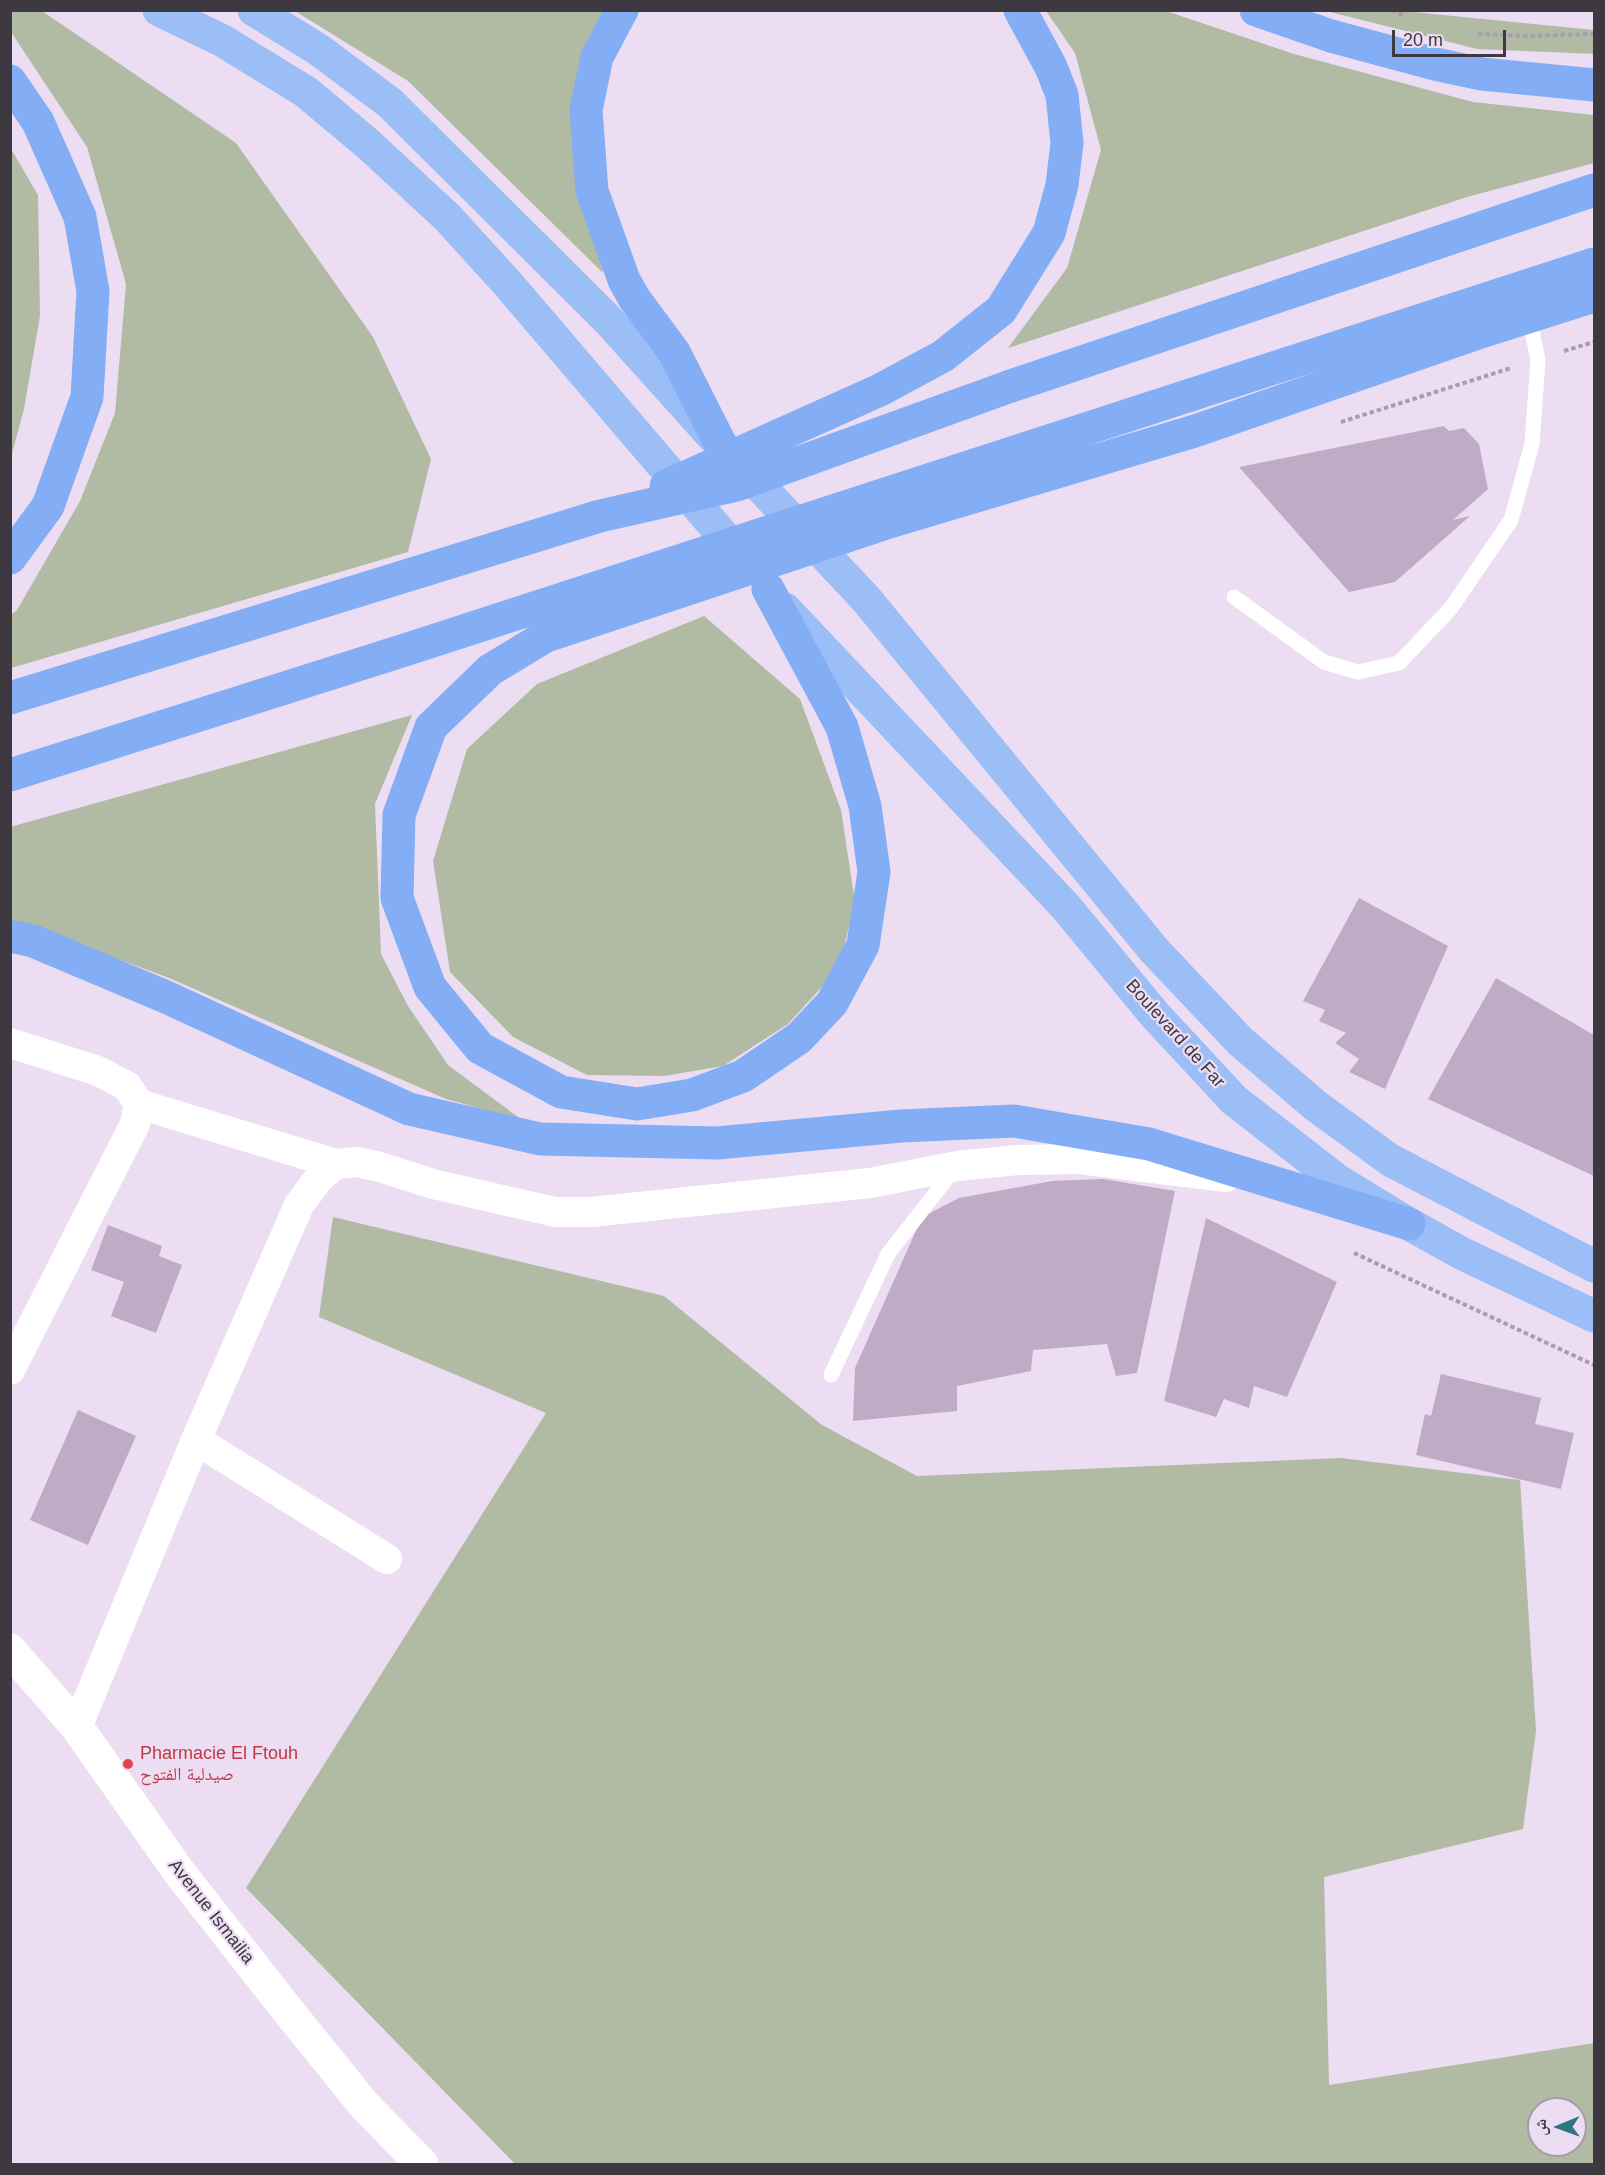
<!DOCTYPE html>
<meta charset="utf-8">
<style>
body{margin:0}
#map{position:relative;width:1605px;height:2175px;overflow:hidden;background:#edddf3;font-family:Arial,"Noto Naskh Arabic",sans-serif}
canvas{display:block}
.frame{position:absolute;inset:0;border:12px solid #3e3840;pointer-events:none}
.north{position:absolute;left:1527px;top:2097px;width:60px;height:60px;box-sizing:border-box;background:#edddf3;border:2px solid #a79bab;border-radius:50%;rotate:269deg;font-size:16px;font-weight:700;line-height:24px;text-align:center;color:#3e3840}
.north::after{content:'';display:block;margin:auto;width:21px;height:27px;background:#2e7680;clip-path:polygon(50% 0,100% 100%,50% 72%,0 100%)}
.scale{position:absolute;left:1392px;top:30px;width:114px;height:27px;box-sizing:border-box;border:3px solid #3e3840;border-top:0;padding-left:8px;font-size:18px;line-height:21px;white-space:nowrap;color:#3e3840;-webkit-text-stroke:4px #edddf3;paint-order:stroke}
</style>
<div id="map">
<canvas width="1605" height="2175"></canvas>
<div class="frame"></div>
<div class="north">ش</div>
<div class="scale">20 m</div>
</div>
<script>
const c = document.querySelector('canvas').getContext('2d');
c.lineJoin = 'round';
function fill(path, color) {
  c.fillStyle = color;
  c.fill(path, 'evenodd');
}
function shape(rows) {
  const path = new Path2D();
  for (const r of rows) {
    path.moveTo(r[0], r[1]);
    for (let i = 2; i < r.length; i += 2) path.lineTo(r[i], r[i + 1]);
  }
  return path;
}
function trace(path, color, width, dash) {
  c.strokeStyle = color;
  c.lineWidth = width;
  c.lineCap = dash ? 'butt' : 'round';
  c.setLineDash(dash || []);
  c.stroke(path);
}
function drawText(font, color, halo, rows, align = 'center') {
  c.font = font + ' Arial,"Noto Naskh Arabic",sans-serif';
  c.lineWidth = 4.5;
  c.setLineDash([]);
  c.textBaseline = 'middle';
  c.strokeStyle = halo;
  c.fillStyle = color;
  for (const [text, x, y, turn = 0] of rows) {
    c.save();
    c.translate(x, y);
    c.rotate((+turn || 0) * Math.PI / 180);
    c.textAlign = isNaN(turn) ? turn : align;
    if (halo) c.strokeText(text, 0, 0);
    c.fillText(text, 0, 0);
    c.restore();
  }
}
fill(shape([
 [42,11,236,143,373,337,431,459,408,552,11,668,11,615,17,610,80,501,115,413,126,284,87,147,11,32,11,11],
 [295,11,640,11,604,52,578,164,603,273,408,81],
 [1046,11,1166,11,1294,54,1473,102,1594,115,1594,163,1467,197,1008,348,1067,268,1101,150,1075,53],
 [1326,11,1403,11,1594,30,1594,54,1477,49],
 [11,149,38,195,40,316,24,409,11,457],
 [704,616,800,699,841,810,855,902,839,968,788,1024,723,1066,664,1076,587,1075,513,1037,450,972,433,861,467,749,537,684],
 [412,715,375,804,381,954,408,1006,448,1065,522,1120,446,1099,169,978,11,919,10,827],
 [333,1217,664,1296,822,1425,917,1476,1341,1458,1520,1480,1536,1731,1523,1829,1324,1877,1329,2085,1594,2043,1594,2164,515,2164,246,1888,546,1413,319,1317],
 [1539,2109,1575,2109,1575,2145,1539,2145]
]), '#b1baa3');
fill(shape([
 [1444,426,1449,431,1464,428,1479,444,1488,489,1453,520,1470,516,1395,582,1349,592,1239,467],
 [1359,898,1448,946,1385,1089,1349,1072,1359,1059,1335,1043,1346,1033,1319,1021,1325,1010,1303,1001],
 [1496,978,1594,1035,1594,1176,1428,1099],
 [1103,1179,1175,1191,1137,1373,1116,1376,1107,1344,1033,1350,1031,1371,957,1386,957,1411,853,1421,855,1368,922,1217,959,1198,1052,1181],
 [1206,1218,1337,1282,1287,1397,1254,1386,1249,1408,1224,1399,1216,1417,1164,1401],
 [108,1225,162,1246,159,1256,182,1265,156,1333,111,1316,124,1282,91,1270],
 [1441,1374,1541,1398,1535,1424,1574,1433,1561,1489,1416,1455,1425,1414,1431,1416],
 [78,1410,136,1436,88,1545,30,1520]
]), '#bfabc5');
trace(shape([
 [1392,10,1405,16],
 [1478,34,1526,36,1594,34],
 [1564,351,1594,342],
 [1341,422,1511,368],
 [1354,1253,1594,1365]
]), '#a89cad', 4, [4.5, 3]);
trace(shape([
 [1234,597,1324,662,1358,672,1399,663,1451,608,1511,520,1532,444,1538,360,1529,317],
 [831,1375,888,1254,955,1168]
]), '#fff', 15);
trace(shape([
 [10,1043,98,1071,127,1086,139,1104,135,1124,10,1370],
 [139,1104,336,1164],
 [196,1440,387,1559],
 [77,1727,196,1440,299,1205,319,1178,336,1164,357,1162,380,1167,433,1184,555,1212,591,1212,870,1183,957,1166,1018,1160,1079,1159,1226,1177]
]), '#fff', 30);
trace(shape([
 [10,1650,77,1727,179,1872,289,2012,365,2106,422,2164]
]), '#fff', 33);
trace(shape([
 [159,10,223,41,306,92,368,144,447,217,508,284,748,565],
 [254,10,319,50,390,103,609,321,707,430,866,599,1154,950,1240,1041,1316,1106,1390,1160,1594,1266],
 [785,609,1065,906,1155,1015,1234,1100,1337,1180,1409,1224,1461,1253,1594,1316]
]), '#9cbef6', 33);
trace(shape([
 [622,10,597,57,586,110,592,191,624,280,634,298,674,352,720,443],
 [1256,10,1331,36,1435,64,1482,74,1594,85],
 [10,81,38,122,80,217,93,291,87,397,48,506,10,558],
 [666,486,880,390,943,356,1001,310,1049,233,1062,185,1067,143,1062,95,1051,67,1020,10],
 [768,589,842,727,865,806,874,872,863,945,832,1003,799,1038,743,1076,692,1095,637,1104,561,1092,480,1048,430,987,397,898,399,815,431,727,490,670,546,636,886,523,1195,431,1484,331,1594,296],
 [10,698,600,516,737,485,1008,387,1594,190],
 [10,775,411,648,1594,264],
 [10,936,33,941,166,997,409,1109,540,1139,717,1143,901,1126,1014,1121,1149,1144,1409,1224]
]), '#83adf4', 33);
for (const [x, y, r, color] of [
 [128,1764,6,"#e0444e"]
]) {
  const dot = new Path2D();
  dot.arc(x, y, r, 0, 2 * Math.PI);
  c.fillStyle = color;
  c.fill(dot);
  trace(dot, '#edddf3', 2);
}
drawText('18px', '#3e3840', '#edddf3', [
 ["Boulevard de Far",1175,1034,48],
 ["Avenue Ismailia",211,1912,52]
]);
drawText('18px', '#be3a42', '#edddf3', [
 ["Pharmacie El Ftouh",140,1754],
 ["صيدلية الفتوح",140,1775]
], 'left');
</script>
